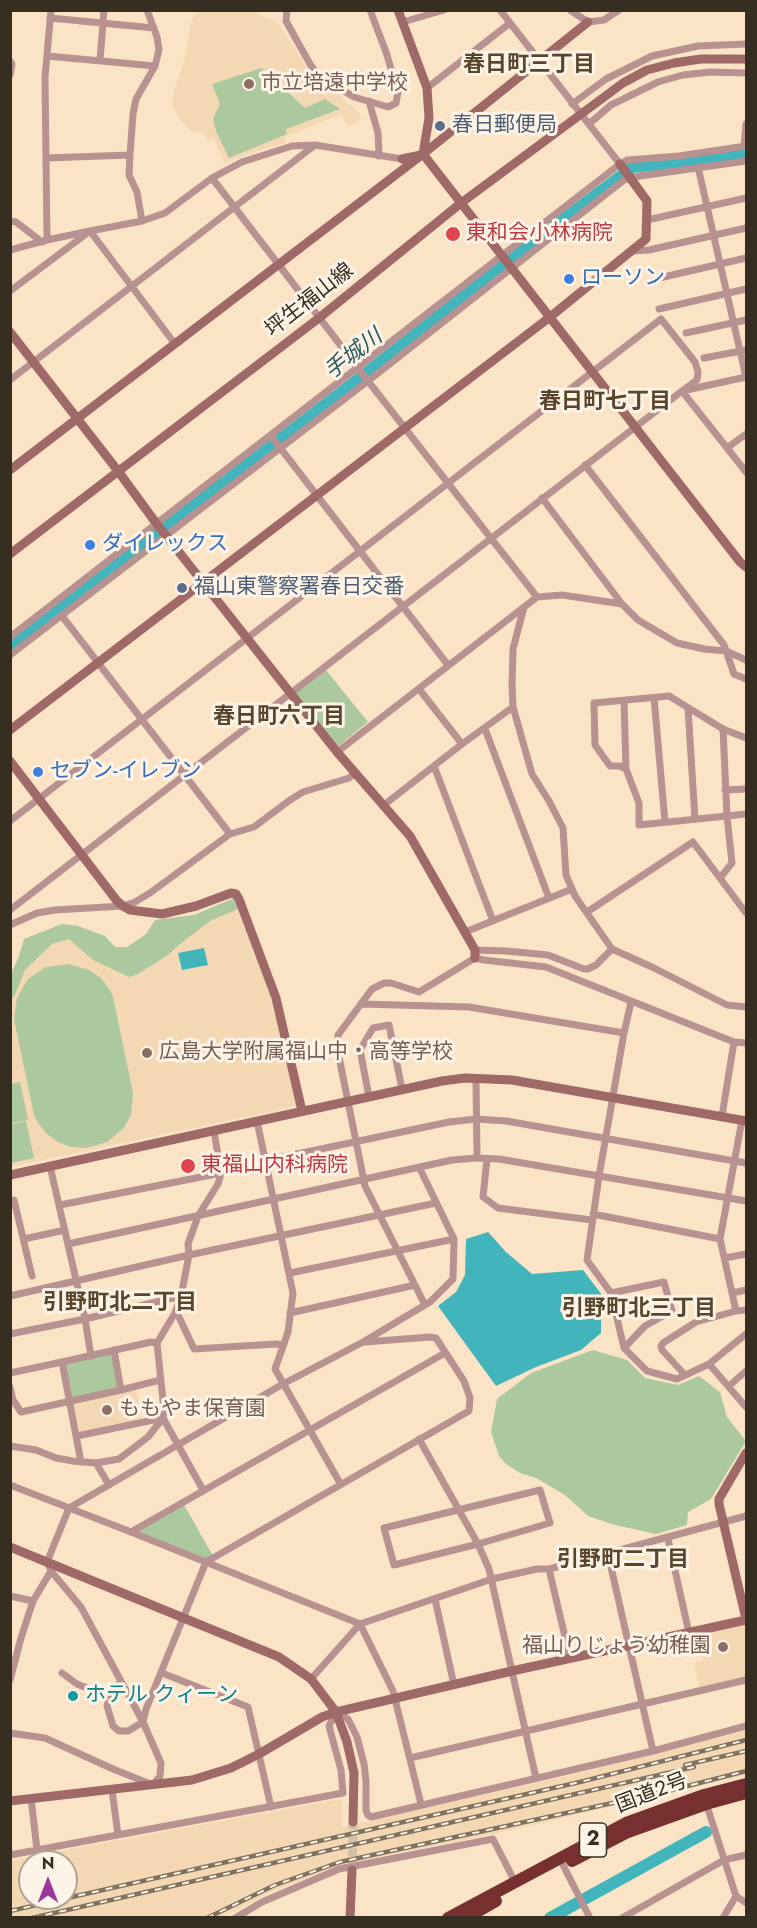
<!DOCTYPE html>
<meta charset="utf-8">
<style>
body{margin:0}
#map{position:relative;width:757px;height:1928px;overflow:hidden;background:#fbe4c6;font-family:Jost,sans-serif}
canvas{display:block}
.frame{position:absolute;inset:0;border:12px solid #372e22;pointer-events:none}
.north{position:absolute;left:18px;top:1850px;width:60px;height:60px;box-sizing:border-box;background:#fdf4e7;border:2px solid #aea598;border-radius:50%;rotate:0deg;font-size:16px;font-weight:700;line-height:24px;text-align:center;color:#372e22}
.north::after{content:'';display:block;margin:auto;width:21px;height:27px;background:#9b369c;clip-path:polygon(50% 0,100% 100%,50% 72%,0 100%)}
</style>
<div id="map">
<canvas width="757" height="1928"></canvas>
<div class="frame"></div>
<div class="north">N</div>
</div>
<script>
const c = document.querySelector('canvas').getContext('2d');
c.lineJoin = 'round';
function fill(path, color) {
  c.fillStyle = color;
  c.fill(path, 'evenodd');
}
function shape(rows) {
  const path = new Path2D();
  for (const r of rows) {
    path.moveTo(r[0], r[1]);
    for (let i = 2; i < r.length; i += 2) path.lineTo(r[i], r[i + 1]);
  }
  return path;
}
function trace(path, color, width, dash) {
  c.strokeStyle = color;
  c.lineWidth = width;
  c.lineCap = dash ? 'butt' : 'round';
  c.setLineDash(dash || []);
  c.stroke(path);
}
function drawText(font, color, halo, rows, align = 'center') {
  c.font = font + ' Jost,"Noto Sans JP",sans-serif';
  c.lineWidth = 6;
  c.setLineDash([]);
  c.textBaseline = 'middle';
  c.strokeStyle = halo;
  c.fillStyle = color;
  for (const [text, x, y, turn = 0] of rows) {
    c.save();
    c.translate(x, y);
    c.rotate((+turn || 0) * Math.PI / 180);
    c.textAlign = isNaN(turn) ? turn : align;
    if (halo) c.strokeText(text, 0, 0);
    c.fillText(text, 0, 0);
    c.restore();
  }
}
fill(shape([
 [198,11,252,11,278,23,315,80,338,94,357,110,362,119,349,126,341,114,285,137,285,143,263,149,225,163,214,139,209,142,203,133,191,131,179,119,172,103,175,88,184,62,191,21],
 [238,909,272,1001,296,1106,11,1167,10,999,15,995,25,970,52,944,69,939,93,960,138,974,168,955,180,944,210,921],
 [136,1388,141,1418,80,1433,73,1402],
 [746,1624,746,1678,700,1690,694,1663,703,1660,697,1633],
 [746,1731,746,1775,494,1834,340,1865,267,1894,224,1917,11,1918,11,1860,340,1799,342,1801,342,1827,571,1775],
 [30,1862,66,1862,66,1898,30,1898]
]), '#f4d8b3');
fill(shape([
 [262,68,268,82,280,85,305,108,325,99,340,109,286,129,287,134,229,158,216,131,213,119,220,104,212,84],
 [326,670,368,722,338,746,296,693],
 [234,898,238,909,210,921,180,944,168,955,138,974,129,977,93,960,69,939,52,944,25,970,15,995,11,999,11,974,19,956,24,939,62,924,78,926,105,936,115,947,127,947,146,934,155,920,194,915],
 [68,964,89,970,101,978,110,990,113,997,133,1093,131,1115,124,1128,107,1142,86,1148,71,1147,58,1142,46,1133,37,1121,34,1115,14,1019,17,998,28,979,46,967],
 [20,1082,28,1120,11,1123,11,1084],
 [26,1121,34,1158,11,1163,11,1124],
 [593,1350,627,1360,645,1378,678,1385,699,1376,720,1392,727,1417,746,1441,711,1499,688,1512,687,1525,656,1534,615,1525,588,1516,565,1495,536,1478,520,1473,506,1464,499,1456,491,1432,497,1399,531,1373],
 [113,1351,121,1390,70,1400,63,1362],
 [183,1503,213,1556,206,1560,134,1531]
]), '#abc89f');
fill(shape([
 [204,948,208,965,182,970,178,953],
 [488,1232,506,1252,532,1274,583,1270,602,1295,601,1333,581,1350,536,1367,496,1386,438,1306,456,1292,465,1275,466,1239]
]), '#42b4bb');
trace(shape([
 [10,647,360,378,519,253,633,167,746,154],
 [550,1918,706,1832]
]), '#42b4bb', 12);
trace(shape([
 [352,1870,353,1822]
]), '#d4c0a5', 9, [9, 4.5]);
trace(shape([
 [287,10,286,21,310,64,318,75,354,97,388,107,396,103,398,92,386,52,370,10],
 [500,10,620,164],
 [570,10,588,22,604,20,619,10],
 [50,18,154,28],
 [403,22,444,10],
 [47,56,155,66],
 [10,61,12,64,10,75],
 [100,61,104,10],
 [427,88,510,23],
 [369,101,378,133,379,156],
 [572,104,606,79,652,56,698,46,746,44],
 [589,124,611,105,658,82,683,75,710,72,746,73],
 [744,146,746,124],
 [47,158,130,155],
 [212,178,368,381,537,597],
 [647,220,746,198],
 [10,221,16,222,42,242],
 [142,221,137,192,129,175,130,155,133,114,136,99,155,66,159,50,157,37,147,10],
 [47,240,45,77,51,10],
 [10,250,47,240,90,231,175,344],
 [630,251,649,250,746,228],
 [655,279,746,258],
 [10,291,90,231,142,221,165,213,212,178,242,162,292,146,315,145,402,159],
 [659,309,746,289],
 [686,333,746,320],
 [704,358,746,350],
 [10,380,315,145],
 [271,436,448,665],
 [727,448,746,434],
 [585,465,724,645,734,674,746,679],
 [542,498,622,604],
 [524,607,513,649,512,686,513,707,532,774,549,801,563,828,566,875,575,896,612,949,654,968,727,1005,746,1007],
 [62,616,230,834],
 [10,637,620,164,628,160,679,156,746,146],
 [10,655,368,381,624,180,640,176,746,161],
 [419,689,462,744],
 [654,698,665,822],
 [624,701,626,769,639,803,639,825,746,814],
 [688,708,695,819],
 [485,729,549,898],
 [337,752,537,597,562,595,622,604,638,620,677,643,704,649,726,651,746,660],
 [434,766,493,921],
 [626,769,620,766,610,766,595,745,594,703,669,696,723,729,746,738],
 [725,790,746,789],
 [384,805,462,744,513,707],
 [10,821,661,319,695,362,698,372,697,380,682,391,746,472],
 [720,878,732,863,727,816,723,729],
 [10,910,682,391,746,377,698,167],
 [587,912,693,842,746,913],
 [10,925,37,913,55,910,123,906,135,902,150,893,230,834,254,827,290,800,303,792,349,778,354,774],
 [465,932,572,889],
 [475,950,506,951,548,955,584,969,588,969,596,965,612,949],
 [631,1002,624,1033,599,1176,587,1260,611,1293,624,1348,647,1371,677,1379,709,1364,746,1334],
 [361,1004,469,1007,624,1033],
 [476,1078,477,1158],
 [369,1097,360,1050,373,1028,389,1025,402,1089],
 [722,1116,734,1042],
 [742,1120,720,1239,736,1311,746,1310],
 [257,1121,293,1293,288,1332,275,1369,340,1483],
 [487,1159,483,1197,498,1208,592,1220],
 [264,1161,449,1122,477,1119,506,1121,746,1163],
 [50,1166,85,1319,91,1356],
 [14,1200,32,1276],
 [60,1205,221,1173],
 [593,1214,720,1239],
 [24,1239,65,1230],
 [68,1244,452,1160,477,1158,499,1159,746,1201],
 [725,1258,746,1254],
 [290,1273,454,1239],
 [611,1293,664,1282,672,1311,645,1326,624,1348],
 [732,1293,746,1290],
 [10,1296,189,1255,436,1203],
 [425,1305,365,1186,337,1047,338,1035,372,989,384,983,391,983,419,992,475,958,484,960,546,967,734,1042,746,1043],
 [175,1313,179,1317,194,1349,276,1344,282,1345],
 [290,1313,415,1285],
 [10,1334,85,1319,181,1296],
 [157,1343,175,1313,181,1296,189,1255,188,1244,198,1216,218,1184,221,1173,214,1131],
 [114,1350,121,1390],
 [709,1364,746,1407],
 [10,1373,62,1362],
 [685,1375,662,1350,661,1346,663,1343,696,1322,736,1311],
 [729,1386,746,1371],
 [10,1387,13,1400,21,1412,121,1390,160,1380],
 [77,1436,163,1418],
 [419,1439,478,1544,489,1569,536,1778],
 [10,1446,36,1450,56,1458,73,1461,96,1463,119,1459,148,1437,163,1418],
 [81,1462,62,1362,151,1342,157,1343,164,1410,163,1418,203,1490],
 [96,1463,109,1485],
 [10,1485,131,1532,360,1624,393,1691,421,1804],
 [540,1490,550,1523,478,1544,394,1565,384,1528,540,1490],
 [131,1532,445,1353],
 [668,1539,689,1633],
 [608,1554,653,1751],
 [549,1569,570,1658],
 [10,1596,33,1601,51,1571],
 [435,1599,454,1685],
 [62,1673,77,1684,92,1690,110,1693],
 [162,1673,248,1707,271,1807],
 [311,1679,360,1624,492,1579,537,1569,549,1569,746,1516],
 [10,1680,21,1638,33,1601],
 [121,1682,111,1690,107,1706,113,1726,119,1731,128,1731,143,1722,81,1607,51,1571,47,1562,69,1508,283,1384,363,1342,430,1302,453,1279,454,1239,419,1167],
 [10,1733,45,1738,113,1769,153,1785,160,1776,161,1763,143,1722,146,1709,206,1562,469,1411,470,1398,464,1381,436,1338,430,1337,365,1342],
 [410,1758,746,1680],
 [112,1790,118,1835],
 [31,1798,37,1850],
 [706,1803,736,1896,723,1918],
 [10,1855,343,1793,341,1770,329,1726,336,1712,348,1719,357,1737,364,1764,366,1781,366,1810,368,1815,371,1817,653,1751,746,1726],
 [563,1865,590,1918],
 [736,1896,746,1903],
 [235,1918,262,1902,339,1869,493,1839,515,1882],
 [622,1918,724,1860,746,1855]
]), '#b89290', 7);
trace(shape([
 [398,10,427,88,429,118,423,154,740,562,746,567],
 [402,159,421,155],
 [10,332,118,471,156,523,337,752,410,836,475,950,475,958],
 [10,470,423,154,588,22],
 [10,554,319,318,461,203,623,83,647,70,674,63,701,59,746,59],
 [10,730,550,317,646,239,647,201,620,164],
 [10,761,117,901,123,906,130,910,162,914,196,906,231,893,236,894,239,899,276,998,302,1111],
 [10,1175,442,1081,465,1078,512,1080,746,1121],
 [746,1453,730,1480,719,1499,719,1504,746,1619],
 [10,1547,279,1657,311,1679,336,1712,347,1742,354,1773,353,1822],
 [10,1801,192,1780,231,1768,259,1754,322,1717,336,1712,512,1671,746,1620],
 [350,1918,352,1870]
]), '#9e6967', 9);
trace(shape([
 [572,1861,628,1832,706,1804,746,1793],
 [448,1918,626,1823,704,1795,746,1784],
 [466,1918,496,1901]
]), '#773030', 12);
const rail = shape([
 [685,1765,746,1751],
 [10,1911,580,1782,746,1740],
 [32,1918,694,1767],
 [207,1918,275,1885,340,1862,668,1791,746,1771]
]);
trace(rail, '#80725f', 4.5);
trace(rail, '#fdf4e7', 2, [7]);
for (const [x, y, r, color] of [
 [249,84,6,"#8d6e63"],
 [440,126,6,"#5c6f8a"],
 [453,234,8,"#e0444e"],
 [569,279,6,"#3f7fe0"],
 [90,545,6,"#3f7fe0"],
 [182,588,6,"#5c6f8a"],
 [38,772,6,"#3f7fe0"],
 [147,1053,6,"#8d6e63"],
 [188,1166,8,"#e0444e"],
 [107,1410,6,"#8d6e63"],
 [723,1647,6,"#8d6e63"],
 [73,1696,6,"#0f9aa8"]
]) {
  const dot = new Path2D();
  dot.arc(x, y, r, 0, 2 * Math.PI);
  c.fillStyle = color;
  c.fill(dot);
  trace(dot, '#fdf4e7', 2);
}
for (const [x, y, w] of [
 [593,1840,27]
]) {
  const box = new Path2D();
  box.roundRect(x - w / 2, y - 17, w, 34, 4.5);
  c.fillStyle = '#fdf4e7';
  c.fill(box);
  trace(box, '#372e22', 1.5);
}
drawText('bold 20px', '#372e22', null, [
 ["2",593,1840]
]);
drawText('21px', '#785e54', '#fdf4e7', [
 ["市立培遠中学校",261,84],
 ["広島大学附属福山中・高等学校",159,1053],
 ["ももやま保育園",119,1410],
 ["福山りじょう幼稚園",711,1647,"right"]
], 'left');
drawText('21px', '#4e5e75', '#fdf4e7', [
 ["春日郵便局",452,126],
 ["福山東警察署春日交番",194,588]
], 'left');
drawText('21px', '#be3a42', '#fdf4e7', [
 ["東和会小林病院",466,234],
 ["東福山内科病院",201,1166]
], 'left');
drawText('21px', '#366cbe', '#fdf4e7', [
 ["ローソン",581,279],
 ["ダイレックス",102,545],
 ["セブン-イレブン",50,772]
], 'left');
drawText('21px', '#372e22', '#fdf4e7', [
 ["坪生福山線",310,301,-38],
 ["国道2号",652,1794,-21]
]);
drawText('21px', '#0d838f', '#fdf4e7', [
 ["ホテル クィーン",85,1696]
], 'left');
drawText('bold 22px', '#59462c', '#fdf4e7', [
 ["春日町三丁目",529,66],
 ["春日町七丁目",605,403],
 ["春日町六丁目",279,718],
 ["引野町北二丁目",120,1304],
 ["引野町北三丁目",639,1310],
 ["引野町二丁目",623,1561]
]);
drawText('italic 22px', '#2a5a5d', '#fdf4e7', [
 ["手城川",354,355,-38]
]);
</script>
